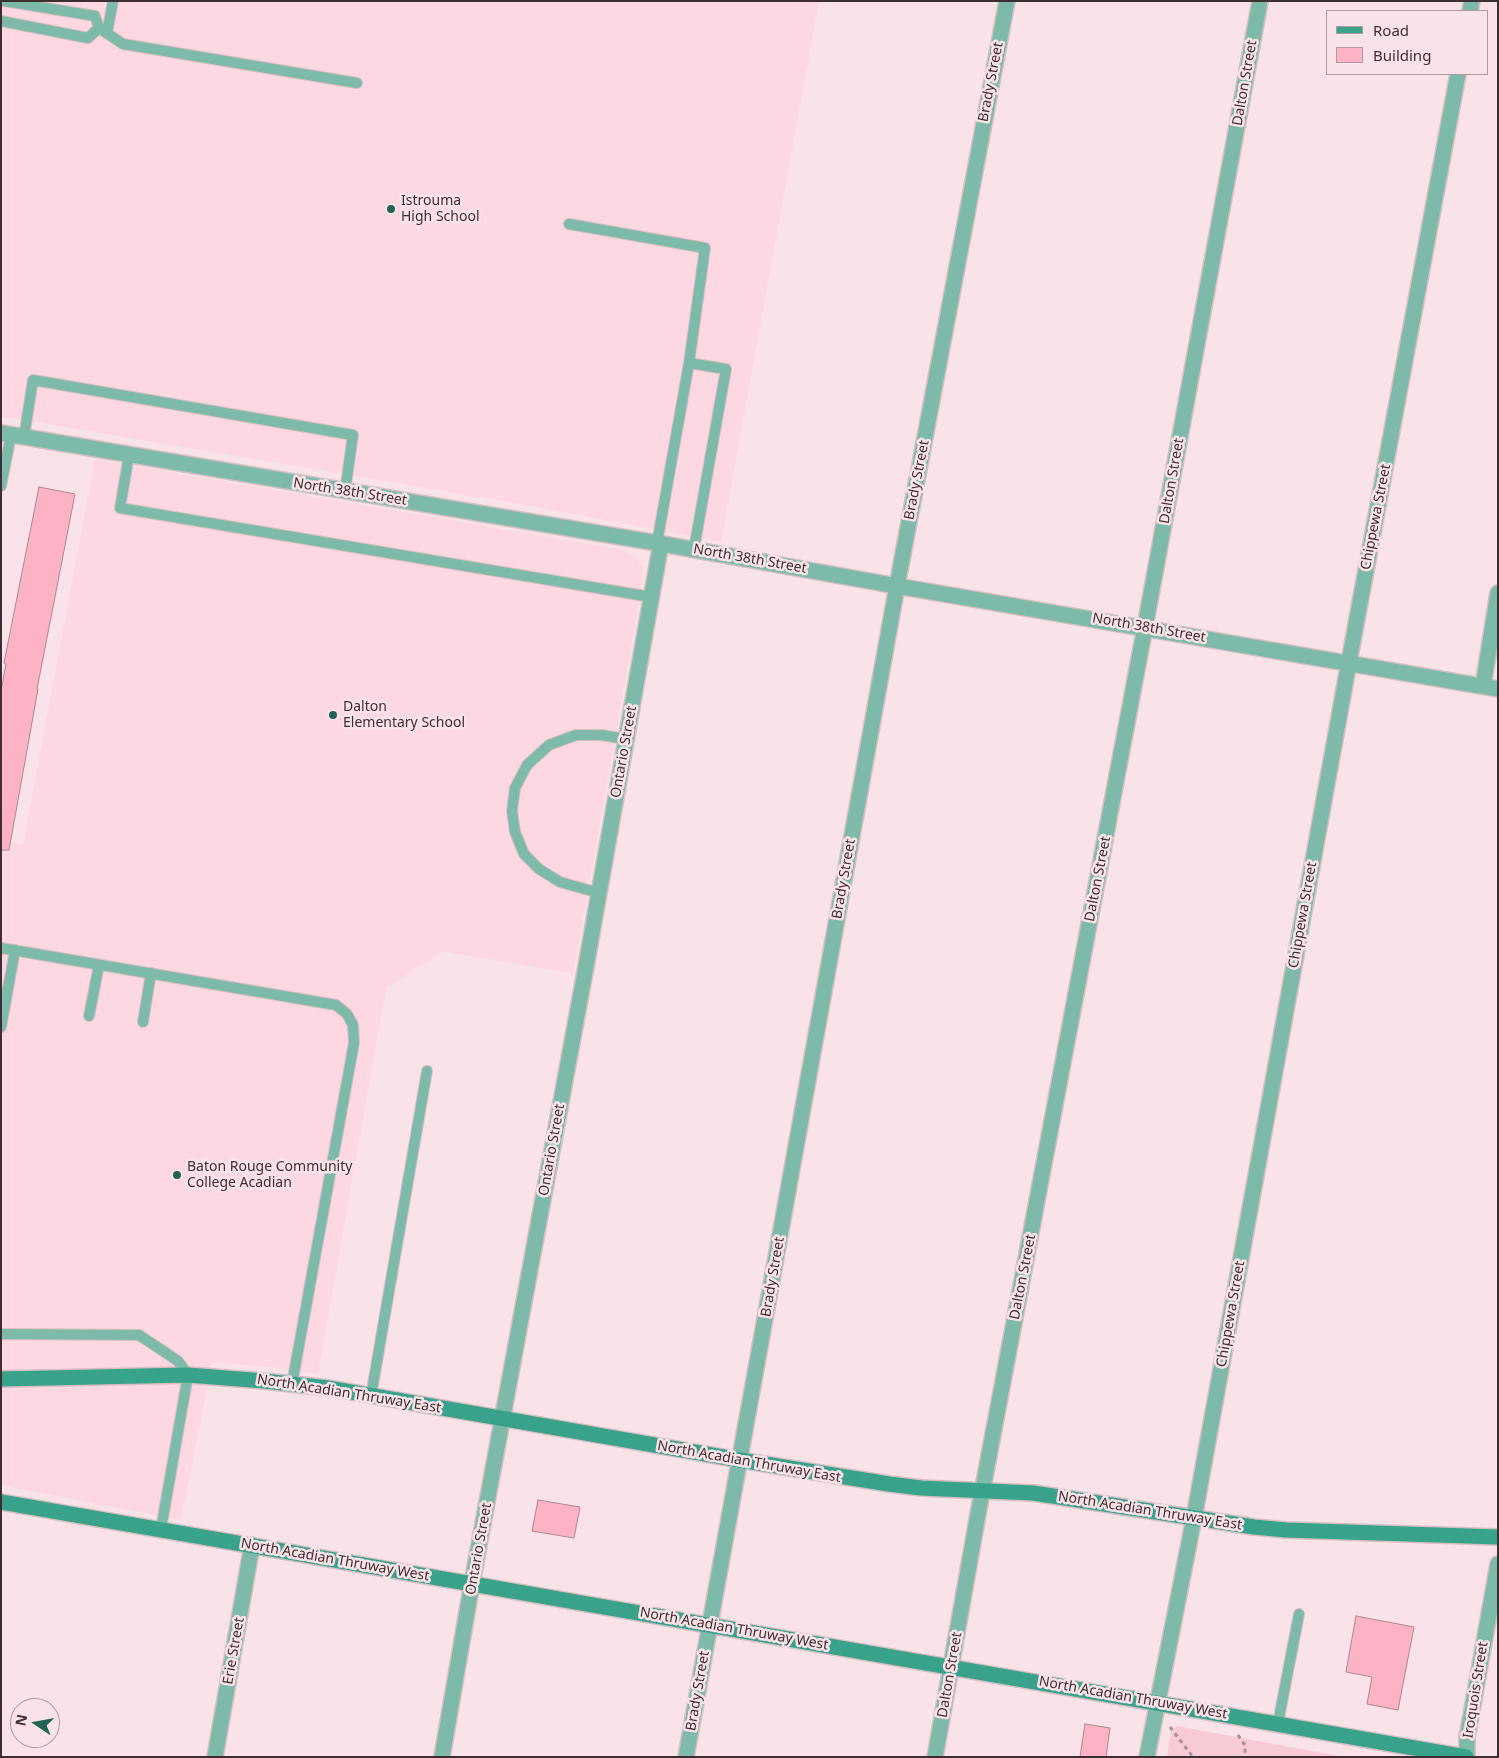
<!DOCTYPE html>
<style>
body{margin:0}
#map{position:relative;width:1499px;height:1758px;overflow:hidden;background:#fae3e8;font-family:"Noto Sans",sans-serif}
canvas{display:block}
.frame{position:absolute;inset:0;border:2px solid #3d2e31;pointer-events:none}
.legend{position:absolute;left:1326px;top:10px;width:162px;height:65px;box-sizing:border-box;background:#fae3e8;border:1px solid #ae9b9f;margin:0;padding:6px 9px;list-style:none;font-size:15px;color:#3d2e31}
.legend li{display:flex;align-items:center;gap:10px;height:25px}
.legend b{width:25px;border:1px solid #ae9b9f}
.north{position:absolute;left:10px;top:1698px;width:50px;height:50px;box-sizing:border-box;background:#fae3e8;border:1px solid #ae9b9f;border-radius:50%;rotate:282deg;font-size:14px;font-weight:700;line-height:20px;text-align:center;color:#3d2e31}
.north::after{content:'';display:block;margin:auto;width:18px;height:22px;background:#206354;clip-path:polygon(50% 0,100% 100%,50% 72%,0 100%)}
</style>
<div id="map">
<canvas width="1499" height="1758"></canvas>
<div class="frame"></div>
<ul class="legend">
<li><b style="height:6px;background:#38a28a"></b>Road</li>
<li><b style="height:14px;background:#fdb2c6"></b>Building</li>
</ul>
<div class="north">N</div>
</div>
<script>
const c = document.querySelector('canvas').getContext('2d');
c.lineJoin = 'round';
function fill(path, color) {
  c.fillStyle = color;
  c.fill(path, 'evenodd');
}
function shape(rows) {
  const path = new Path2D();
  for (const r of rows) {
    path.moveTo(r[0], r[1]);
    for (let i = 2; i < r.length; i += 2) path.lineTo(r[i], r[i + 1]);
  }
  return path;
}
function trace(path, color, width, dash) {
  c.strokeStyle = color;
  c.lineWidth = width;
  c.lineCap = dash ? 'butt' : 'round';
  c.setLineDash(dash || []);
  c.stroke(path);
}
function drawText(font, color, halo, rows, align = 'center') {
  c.font = font + ' "Noto Sans",sans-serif';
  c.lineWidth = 5;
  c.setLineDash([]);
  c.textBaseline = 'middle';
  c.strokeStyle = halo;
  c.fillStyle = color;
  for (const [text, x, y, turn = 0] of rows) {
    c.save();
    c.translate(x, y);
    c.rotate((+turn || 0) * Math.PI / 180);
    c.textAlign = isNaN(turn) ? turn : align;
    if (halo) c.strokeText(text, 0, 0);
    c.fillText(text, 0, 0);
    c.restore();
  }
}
fill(shape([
 [1,1,819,1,721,542,538,507,1,416],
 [95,459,618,549,633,554,643,567,642,584,573,974,443,951,386,988,318,1374,281,1368,212,1362,181,1520,1,1485,1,841,23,845]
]), '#fdd7e1');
fill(shape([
 [1177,1726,1344,1757,1167,1757,1171,1732]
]), '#f8cad6');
const building = shape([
 [39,487,75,494,37,689,38,689,9,850,1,850,1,691,6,664,4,663,39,487],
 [538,1500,580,1507,574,1538,532,1531,538,1500],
 [1356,1616,1414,1627,1398,1710,1367,1704,1372,1677,1346,1672,1356,1616],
 [1085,1724,1110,1728,1106,1757,1080,1757,1085,1724]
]);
fill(building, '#fdb2c6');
trace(building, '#ab8790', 1);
const lane = shape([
 [1,21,88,38,99,28,95,16,4,1],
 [99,28,123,44,357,83],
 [107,33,113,1],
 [569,224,705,248,689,363],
 [24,437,33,380,353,435,345,491],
 [129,455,120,508,651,597],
 [1,486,11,435],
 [657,543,689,363,726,369,694,549],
 [599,893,560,882,539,869,524,854,515,832,512,811,515,788,527,765,549,745,576,735,601,735,626,739],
 [1,948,336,1005,347,1014,353,1025,354,1043,292,1384],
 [89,1016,99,965],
 [143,1022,151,973],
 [1,1027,15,950],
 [1,1334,139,1335,178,1361,188,1375,161,1529],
 [371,1396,427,1071],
 [1278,1723,1299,1614]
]);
const street = shape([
 [1470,11,1472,1],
 [1,433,657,543,897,586,1498,689],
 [1483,686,1498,593],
 [215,1757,252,1545],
 [442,1757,472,1583,585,972,661,543],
 [686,1757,897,586,1007,1],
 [935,1757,978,1514,1145,627,1260,1],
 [1147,1757,1194,1518,1349,662,1458,74],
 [1467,1757,1467,1738,1498,1564]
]);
const secondary = shape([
 [1,1379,188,1375,264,1381,328,1388,740,1460,889,1484,921,1488,1033,1493,1254,1527,1286,1530,1498,1537],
 [1,1502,1466,1757]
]);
trace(lane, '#d4bfc3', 12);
trace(street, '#d4bfc3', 18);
trace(secondary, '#d4bfc3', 18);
trace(shape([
 [1170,1727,1193,1757],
 [1238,1735,1245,1745,1245,1757]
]), '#a69296', 3, [4, 4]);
trace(lane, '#7dbaa9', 10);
trace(street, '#7dbaa9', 15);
trace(secondary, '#38a28a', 15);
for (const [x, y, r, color] of [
 [391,209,5,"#206354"],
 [333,715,5,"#206354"],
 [177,1175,5,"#206354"]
]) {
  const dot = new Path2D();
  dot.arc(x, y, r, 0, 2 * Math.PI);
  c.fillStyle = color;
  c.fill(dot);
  trace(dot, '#fae3e8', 2);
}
drawText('14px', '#3d2e31', '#fae3e8', [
 ["Brady Street",991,82,-79],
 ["Dalton Street",1245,83,-80],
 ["Brady Street",917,480,-79],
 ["Dalton Street",1172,481,-80],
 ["North 38th Street",350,492,9],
 ["Chippewa Street",1376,517,-79],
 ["North 38th Street",750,559,10],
 ["North 38th Street",1149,628,10],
 ["Ontario Street",624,752,-80],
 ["Brady Street",844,879,-80],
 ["Dalton Street",1098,879,-79],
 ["Chippewa Street",1303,915,-80],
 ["Ontario Street",552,1150,-80],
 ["Brady Street",773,1277,-80],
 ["Dalton Street",1023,1277,-79],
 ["Chippewa Street",1231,1314,-80],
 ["North Acadian Thruway East",349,1394,9],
 ["North Acadian Thruway East",749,1462,10],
 ["North Acadian Thruway East",1150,1511,9],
 ["Ontario Street",479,1549,-80],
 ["North Acadian Thruway West",335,1560,10],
 ["North Acadian Thruway West",734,1629,10],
 ["Erie Street",234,1651,-80],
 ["Dalton Street",950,1675,-80],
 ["Iroquois Street",1476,1690,-81],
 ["Brady Street",698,1691,-80],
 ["North Acadian Thruway West",1133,1698,10]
]);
drawText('14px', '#3d2e31', '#fae3e8', [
 ["Istrouma",401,201],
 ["High School",401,217],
 ["Dalton",343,707],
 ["Elementary School",343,723],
 ["Baton Rouge Community",187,1167],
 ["College Acadian",187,1183]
], 'left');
</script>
